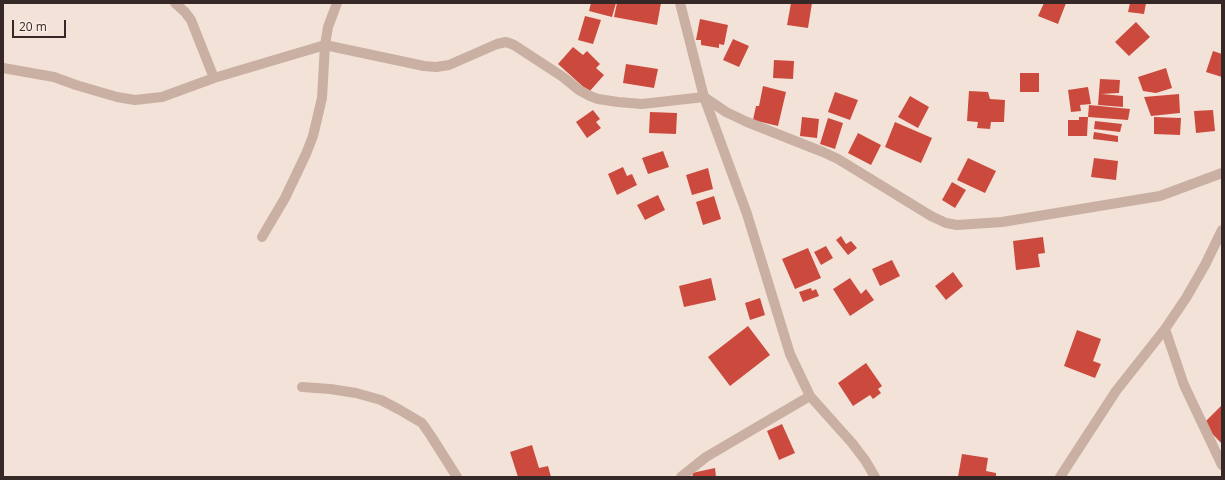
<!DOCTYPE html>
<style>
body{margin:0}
#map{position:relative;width:1225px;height:480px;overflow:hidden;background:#f2e2d8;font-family:"Open Sans",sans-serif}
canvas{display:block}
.frame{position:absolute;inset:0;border:4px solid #352826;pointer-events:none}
.scale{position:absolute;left:12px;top:20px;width:54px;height:18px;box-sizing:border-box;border:2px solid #352826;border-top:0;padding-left:5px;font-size:12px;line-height:14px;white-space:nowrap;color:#352826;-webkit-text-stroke:3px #faede4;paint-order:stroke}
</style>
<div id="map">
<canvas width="1225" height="480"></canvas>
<div class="frame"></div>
<div class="scale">20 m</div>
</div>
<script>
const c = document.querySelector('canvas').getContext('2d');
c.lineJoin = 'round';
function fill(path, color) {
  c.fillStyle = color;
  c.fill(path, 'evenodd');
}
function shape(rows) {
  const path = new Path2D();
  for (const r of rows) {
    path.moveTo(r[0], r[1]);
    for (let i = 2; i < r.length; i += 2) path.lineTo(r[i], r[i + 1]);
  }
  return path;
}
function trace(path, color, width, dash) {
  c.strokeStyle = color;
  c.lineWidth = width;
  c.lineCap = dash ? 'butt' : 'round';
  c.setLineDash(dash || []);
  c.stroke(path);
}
fill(shape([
 [591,3,616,3,612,17,589,11],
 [617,3,661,3,657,25,614,17],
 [791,3,812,3,808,28,787,25],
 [1044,3,1066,3,1058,24,1038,16],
 [1130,3,1146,3,1144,14,1128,12],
 [585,16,601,20,593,44,578,40],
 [700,19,728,25,724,45,719,44,719,48,701,45,701,40,696,40],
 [1136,22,1150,37,1129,56,1115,42],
 [733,39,749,46,739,67,723,60],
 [573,47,583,55,587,51,600,64,596,68,604,75,589,92,558,64],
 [1213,51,1222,54,1222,77,1206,72],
 [774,60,794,61,793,79,773,78],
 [626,64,658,69,654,88,623,83],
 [1166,68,1172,88,1156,93,1143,91,1138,77],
 [1020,73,1039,73,1039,92,1020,92],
 [1100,79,1120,80,1119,93,1101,94,1123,96,1123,107,1098,105],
 [763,86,786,92,778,126,753,120,756,106,759,106],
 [1088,87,1091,104,1080,105,1081,111,1071,112,1068,90],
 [969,91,988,92,990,99,1005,100,1004,122,991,122,990,129,977,128,978,122,967,121],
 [835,92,858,100,850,120,828,112],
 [1179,94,1180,113,1151,116,1144,97],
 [910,96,929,107,918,128,898,117],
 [1089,105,1130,109,1128,120,1088,117],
 [593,110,600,119,596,122,601,128,587,138,576,122],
 [1213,110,1215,131,1196,133,1194,111],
 [650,112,677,113,676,134,649,133],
 [802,117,819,119,817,138,800,136],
 [1079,117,1088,117,1087,136,1068,136,1068,120,1079,120],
 [1154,117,1181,118,1180,135,1154,134],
 [828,118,843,123,835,149,820,144],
 [1095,121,1122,124,1120,132,1094,129],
 [895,122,932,138,921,163,885,147],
 [1094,132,1118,136,1118,142,1093,139],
 [858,133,881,145,871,165,848,153],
 [663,151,669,167,648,174,642,158],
 [968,158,996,171,985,193,957,180],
 [1094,158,1118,161,1116,180,1091,177],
 [623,167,627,176,632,174,637,185,617,195,608,174],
 [708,168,713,189,692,195,686,175],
 [952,182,966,190,955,208,942,200],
 [658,195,665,210,645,220,637,205],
 [714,196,721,219,703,225,696,202],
 [841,236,846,244,851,241,857,248,848,255,836,240],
 [1043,237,1045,253,1038,254,1040,267,1016,270,1013,241],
 [826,246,833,258,821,265,814,252],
 [808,248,821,278,795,289,782,259],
 [892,260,900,276,880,286,872,269],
 [953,272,963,286,946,300,935,286],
 [711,278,716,300,684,307,679,286],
 [850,278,861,294,866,289,874,300,850,316,833,289],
 [811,288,812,291,816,289,819,296,803,302,799,292],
 [760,298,765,315,750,320,745,303],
 [748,326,770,355,730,386,708,357],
 [1077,330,1101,339,1093,361,1101,364,1095,378,1064,366],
 [866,363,882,386,878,389,881,393,873,399,870,395,853,406,838,383],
 [1222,405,1222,444,1203,424],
 [782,424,795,453,779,460,767,431],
 [532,445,539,468,548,466,551,477,518,477,510,452],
 [962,454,988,458,986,471,996,473,996,477,958,477],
 [715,468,716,477,693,477,692,473]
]), '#cb4a3d');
trace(shape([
 [175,3,185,12,191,20,214,78],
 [680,3,704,97,747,214,790,354,810,396,852,443,865,460,875,477],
 [3,68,54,77,76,85,117,97,135,100,162,97,214,78,325,45,424,66,436,67,449,65,497,44,506,42,514,45,563,77,579,90,590,96,598,99,618,102,642,104,704,97,726,112,747,122,823,152,838,159,931,216,946,223,957,225,1002,222,1160,196,1222,173],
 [262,237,285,198,306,154,313,136,322,98,325,45,328,27,337,3],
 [1165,329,1184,385,1222,465],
 [302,387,330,389,356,393,381,400,400,410,422,423,431,436,457,477],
 [681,477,706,457,810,396],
 [1060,477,1116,391,1165,329,1186,298,1205,265,1222,230]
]), '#caafa3', 10);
</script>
